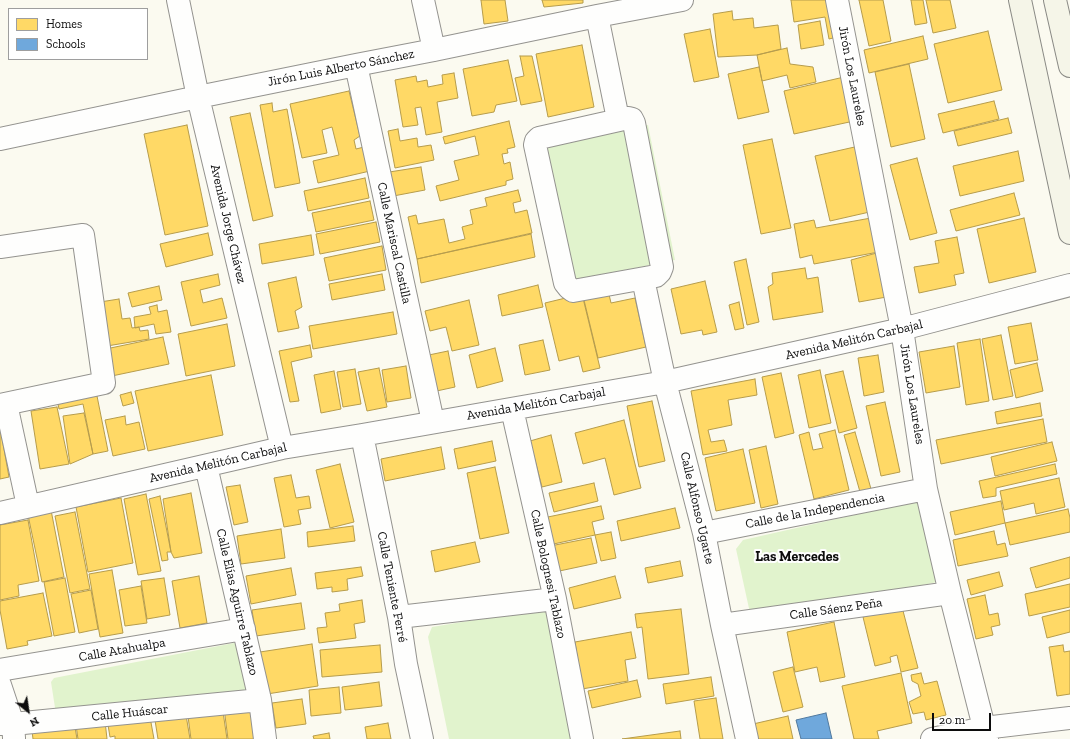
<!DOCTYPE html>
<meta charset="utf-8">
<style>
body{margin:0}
#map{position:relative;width:1070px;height:739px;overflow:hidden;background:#fbfaf0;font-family:"Zilla Slab",serif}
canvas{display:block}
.legend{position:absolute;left:8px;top:8px;width:140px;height:52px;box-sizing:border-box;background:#fff;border:1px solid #9e9e9e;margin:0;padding:5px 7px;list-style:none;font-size:12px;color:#0c0c0c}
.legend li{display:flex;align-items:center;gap:8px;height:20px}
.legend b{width:20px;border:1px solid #9e9e9e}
.north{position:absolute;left:8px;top:691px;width:40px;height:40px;-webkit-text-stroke:3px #fff;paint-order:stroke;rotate:150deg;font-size:11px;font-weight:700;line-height:16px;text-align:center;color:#0c0c0c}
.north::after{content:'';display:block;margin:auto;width:14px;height:18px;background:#0c0c0c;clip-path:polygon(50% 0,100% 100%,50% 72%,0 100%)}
.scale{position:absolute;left:932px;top:713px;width:59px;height:18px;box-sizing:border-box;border:2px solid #0c0c0c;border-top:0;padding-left:5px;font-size:12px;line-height:14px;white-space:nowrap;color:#0c0c0c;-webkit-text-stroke:3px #fff;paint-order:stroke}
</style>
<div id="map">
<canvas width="1070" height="739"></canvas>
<ul class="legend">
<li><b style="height:11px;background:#ffd966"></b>Homes</li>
<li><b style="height:11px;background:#6fa8dc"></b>Schools</li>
</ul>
<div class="north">N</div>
<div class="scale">20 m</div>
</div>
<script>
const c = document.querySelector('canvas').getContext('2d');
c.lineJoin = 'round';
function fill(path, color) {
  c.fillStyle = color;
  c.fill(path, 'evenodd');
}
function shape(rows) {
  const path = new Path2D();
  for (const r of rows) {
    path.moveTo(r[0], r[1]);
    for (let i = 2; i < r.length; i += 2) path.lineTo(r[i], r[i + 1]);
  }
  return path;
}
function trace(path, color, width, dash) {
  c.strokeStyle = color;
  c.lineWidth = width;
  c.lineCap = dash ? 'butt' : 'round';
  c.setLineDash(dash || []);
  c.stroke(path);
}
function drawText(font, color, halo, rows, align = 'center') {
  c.font = font + ' "Zilla Slab",serif';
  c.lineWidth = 4;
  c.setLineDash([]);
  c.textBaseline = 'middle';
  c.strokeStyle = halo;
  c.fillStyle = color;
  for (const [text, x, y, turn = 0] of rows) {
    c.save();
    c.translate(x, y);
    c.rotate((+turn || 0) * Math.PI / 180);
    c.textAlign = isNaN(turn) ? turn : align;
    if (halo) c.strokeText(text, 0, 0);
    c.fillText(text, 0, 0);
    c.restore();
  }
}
fill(shape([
 [648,125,675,260,575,280,547,146],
 [916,501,926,507,937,582,762,619,750,613,736,549,743,540],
 [547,608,575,739,449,739,428,637,432,627],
 [234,643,239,645,249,696,56,714,51,682,54,678]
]), '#e1f3cd');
const homes = shape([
 [481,0,505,0,508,21,484,24,481,0],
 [542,0,583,0,583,3,544,7,542,0],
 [791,0,831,0,837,37,829,39,825,17,794,22,791,0],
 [859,0,883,0,891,41,869,46,859,0],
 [911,0,923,0,927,23,915,25,911,0],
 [926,0,950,0,956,28,933,33,926,0],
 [732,11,733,20,753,18,754,28,778,25,781,49,757,55,718,57,713,14,732,11],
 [820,21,824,45,801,49,798,25,820,21],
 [710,29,719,77,694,82,684,34,710,29],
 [988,31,1002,90,948,103,934,44,988,31],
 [923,36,928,59,869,73,864,50,923,36],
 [582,45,594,107,548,117,536,54,582,45],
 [787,48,790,64,813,67,816,82,790,88,787,75,762,81,757,55,787,48],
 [520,56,532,56,542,101,521,105,515,78,524,76,520,56],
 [508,60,517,101,496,105,494,112,472,116,463,69,508,60],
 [909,64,925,139,891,147,875,72,909,64],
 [759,67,769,112,738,119,728,74,759,67],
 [454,73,458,98,437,102,442,132,426,135,421,107,415,108,418,125,403,127,395,80,416,76,417,82,427,80,428,87,443,84,442,75,454,73],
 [844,77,854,121,794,134,784,91,844,77],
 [349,91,360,136,354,140,356,149,364,147,370,171,318,183,313,161,339,155,332,127,322,130,327,153,302,158,290,104,349,91],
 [994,101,999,119,943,133,938,114,994,101],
 [272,103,273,112,287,109,300,183,275,188,260,105,272,103],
 [250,113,273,216,253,221,230,117,250,113],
 [1008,118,1012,133,958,146,954,131,1008,118],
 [509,121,515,147,507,149,508,153,502,154,504,164,510,162,513,179,506,181,506,185,440,201,436,186,459,180,454,161,479,155,475,136,445,144,443,137,509,121],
 [187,125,208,226,165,235,144,134,187,125],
 [398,129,400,141,417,138,418,147,431,145,434,160,395,168,388,131,398,129],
 [772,139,791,228,761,234,743,145,772,139],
 [859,146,874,211,830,221,815,156,859,146],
 [1018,151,1024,181,960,196,953,166,1018,151],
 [917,158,937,233,910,240,890,165,917,158],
 [421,167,425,190,388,197,383,173,421,167],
 [365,178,369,198,308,211,304,191,365,178],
 [518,190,521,201,513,203,515,213,527,210,532,233,417,259,408,217,416,215,418,224,444,219,449,243,465,239,462,227,473,224,470,210,487,206,485,198,518,190],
 [1014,193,1020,215,956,231,950,210,1014,193],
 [370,201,374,220,316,232,312,213,370,201],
 [871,218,884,251,814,264,812,255,800,258,794,224,814,220,816,228,871,218],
 [1024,218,1036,272,989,283,977,229,1024,218],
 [376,222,380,242,320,254,316,234,376,222],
 [208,233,213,255,166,267,160,244,208,233],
 [531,234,535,257,421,283,417,259,531,234],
 [311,235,314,255,262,264,259,244,311,235],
 [957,237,964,273,954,275,956,285,919,293,914,267,939,263,935,241,957,237],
 [382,246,386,270,329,281,324,258,382,246],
 [884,251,892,296,859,302,851,260,884,251],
 [746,259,759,322,747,325,734,262,746,259],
 [805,268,807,279,818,277,823,312,773,320,768,287,773,284,772,273,805,268],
 [218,274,220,285,200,290,203,303,222,298,227,318,191,326,181,282,218,274],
 [382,274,385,290,332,300,329,284,382,274],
 [296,277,302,307,295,311,299,328,278,332,268,283,296,277],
 [705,281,717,332,703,335,702,330,681,334,671,289,705,281],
 [538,285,543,307,502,316,498,295,538,285],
 [159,286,162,300,132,307,128,293,159,286],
 [608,290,611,303,635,298,646,347,598,358,583,296,608,290],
 [582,294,600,368,583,372,579,356,559,361,545,303,582,294],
 [119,299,122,319,130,318,132,328,139,327,140,331,148,330,149,339,107,346,100,302,119,299],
 [469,300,479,345,452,351,446,327,430,331,425,311,469,300],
 [739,302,744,328,735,330,729,305,739,302],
 [157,305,158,312,167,310,171,332,156,334,154,324,135,328,134,317,151,314,149,307,157,305],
 [393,312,397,334,313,349,309,326,393,312],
 [1031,323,1038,360,1015,364,1008,327,1031,323],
 [227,324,235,366,186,376,178,334,227,324],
 [1001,335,1013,396,993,400,982,339,1001,335],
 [163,337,169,364,107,377,101,350,163,337],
 [980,339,989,401,966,405,957,343,980,339],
 [543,340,550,370,525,375,519,345,543,340],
 [310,345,312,357,291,362,299,401,290,402,279,351,310,345],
 [954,346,960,387,926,393,919,352,954,346],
 [495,348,503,381,477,388,469,355,495,348],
 [448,351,455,387,432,392,424,356,448,351],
 [878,355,884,392,864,396,858,358,878,355],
 [1037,363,1043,391,1016,398,1010,370,1037,363],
 [406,366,411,398,387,402,382,370,406,366],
 [379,368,387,407,367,411,358,372,379,368],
 [355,369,361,404,343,407,337,372,355,369],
 [820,370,831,423,809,428,798,375,820,370],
 [334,371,341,409,321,413,314,375,334,371],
 [843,371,857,428,839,433,825,375,843,371],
 [781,373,794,433,775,438,762,377,781,373],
 [211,375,223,435,148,451,135,391,211,375],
 [755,379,757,395,728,400,732,425,708,430,711,442,724,440,727,451,703,455,691,391,755,379],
 [96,391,108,451,93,454,83,404,59,409,57,399,96,391],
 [131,392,134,403,123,406,120,395,131,392],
 [652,401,665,461,639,467,627,406,652,401],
 [885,402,900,472,881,476,866,406,885,402],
 [1040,403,1042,416,997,424,995,412,1040,403],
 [57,407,69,464,40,469,31,411,57,407],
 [84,413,93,454,70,464,63,416,84,413],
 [125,416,126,425,139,422,145,449,113,456,105,420,125,416],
 [1043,419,1047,442,941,464,936,440,1043,419],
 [624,420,641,488,614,495,605,458,583,464,575,433,624,420],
 [0,427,9,477,0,479,0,427],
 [835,430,849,490,814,499,799,435,809,432,813,450,823,448,819,434,835,430],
 [855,432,871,489,860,492,844,435,855,432],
 [551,435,562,482,542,487,530,441,551,435],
 [492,441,496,461,458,469,454,449,492,441],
 [1052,442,1057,461,995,476,991,457,1052,442],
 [766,446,778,504,761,508,749,450,766,446],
 [441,447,445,469,385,481,381,459,441,447],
 [743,449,755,503,716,511,705,458,743,449],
 [340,464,354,522,330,528,316,470,340,464],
 [1055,464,1057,474,996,488,996,496,983,498,979,481,1055,464],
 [495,467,509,533,480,539,467,473,495,467],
 [291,475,296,498,309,496,311,508,298,510,301,524,284,527,274,478,291,475],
 [1059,478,1065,507,1036,514,1034,503,1004,510,1000,491,1059,478],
 [594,483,598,501,554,512,549,493,594,483],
 [240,485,248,522,234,525,226,487,240,485],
 [191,493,202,553,174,558,171,552,163,499,191,493],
 [146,494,161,571,138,575,124,499,146,494],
 [160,496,171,552,167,552,168,560,162,561,149,499,160,496],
 [121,498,133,563,88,572,76,507,121,498],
 [1001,501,1005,523,955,535,950,512,1001,501],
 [601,506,604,519,592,522,595,535,549,545,543,518,601,506],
 [675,508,680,528,621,541,617,521,675,508],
 [1068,509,1070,518,1070,532,1010,545,1005,523,1068,509],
 [51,510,64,577,42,582,28,515,51,510],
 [75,512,90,589,70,593,55,516,75,512],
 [28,520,39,581,18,585,19,596,0,600,0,525,28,520],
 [353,526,355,541,308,547,307,532,353,526],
 [281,529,285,558,241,564,237,536,281,529],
 [994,531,997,545,1005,543,1008,556,958,566,953,540,994,531],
 [611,532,616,558,601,561,595,535,611,532],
 [591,538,597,563,550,573,545,547,591,538],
 [475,542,480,562,435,572,431,551,475,542],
 [1070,557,1070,578,1036,588,1030,568,1070,557],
 [680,561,683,576,648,583,645,568,680,561],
 [361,567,363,576,347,579,348,590,332,592,332,587,317,589,315,573,361,567],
 [291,568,296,595,251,604,246,576,291,568],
 [112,570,123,633,100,637,89,574,112,570],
 [999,572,1003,586,971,595,967,580,999,572],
 [199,576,207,623,180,628,172,581,199,576],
 [615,576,621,598,574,609,569,588,615,576],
 [65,578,75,632,54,636,44,582,65,578],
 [164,578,170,615,147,619,141,581,164,578],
 [1070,584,1070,607,1029,616,1025,594,1070,584],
 [141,586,147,623,125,626,119,590,141,586],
 [91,590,98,629,79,633,71,594,91,590],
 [43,593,52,636,27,641,28,645,7,649,0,610,0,601,43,593],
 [985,595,989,615,998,613,1000,625,991,627,993,635,976,639,967,599,985,595],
 [362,600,365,622,354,624,356,638,319,643,317,628,327,627,325,613,340,611,339,604,362,600],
 [301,603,305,629,256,636,252,610,301,603],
 [902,607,918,668,901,672,897,655,890,657,891,662,875,666,863,617,902,607],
 [681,609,689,674,648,679,642,627,637,628,635,614,681,609],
 [1070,610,1070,632,1047,638,1042,617,1070,610],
 [834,622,845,677,820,682,817,667,795,672,787,632,834,622],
 [631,632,636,658,625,660,628,681,582,689,575,642,631,632],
 [312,644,318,686,267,694,260,652,312,644],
 [380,645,382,672,322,677,320,650,380,645],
 [1063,645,1064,652,1070,651,1070,694,1057,696,1049,647,1063,645],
 [793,667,803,707,783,712,773,672,793,667],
 [901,673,912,723,877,731,879,739,854,739,842,686,901,673],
 [921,673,924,684,937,681,946,715,926,720,924,712,913,714,909,702,921,696,918,684,912,681,911,675,921,673],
 [711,677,714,696,666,704,663,684,711,677],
 [637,680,641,697,592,708,588,691,637,680],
 [379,682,382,706,345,710,342,687,379,682],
 [339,687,341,713,311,716,309,690,339,687],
 [716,698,723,739,700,739,694,701,716,698],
 [302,699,306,724,276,728,272,703,302,699],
 [222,705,227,739,191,739,187,709,222,705],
 [250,705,255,739,228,739,224,708,250,705],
 [185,709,190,739,158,739,154,714,185,709],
 [788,716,793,739,756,739,753,724,788,716],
 [150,717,154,739,115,739,115,736,110,737,108,725,150,717],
 [105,721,107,739,78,739,76,725,105,721],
 [388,723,391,739,367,739,365,727,388,723],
 [75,727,77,739,33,739,32,731,75,727],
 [680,731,681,739,622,739,680,731],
 [329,733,330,739,314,739,313,736,329,733]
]);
fill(homes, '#ffd966');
trace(homes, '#b69c4b', 1);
const schools = shape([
 [826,713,832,739,801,739,796,720,826,713]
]);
fill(schools, '#6fa8dc');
trace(schools, '#51799e', 1);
const street = shape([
 [178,0,198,97,282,448],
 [423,0,434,50],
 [837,0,902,329,926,489,950,593,987,739],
 [597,16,618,119],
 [356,65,433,422],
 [628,118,632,119,634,123,662,267,660,272,656,276,573,291,569,288,565,283,535,145,536,141,539,138,628,118],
 [0,139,198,97,356,65,434,50,597,16,682,0],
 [0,247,83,235,104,383,0,405],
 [643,279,665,382,704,533,722,625,747,739],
 [6,404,28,506],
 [512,409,555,599,582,739],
 [362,435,399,617,406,664,422,739],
 [206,466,260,700,265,739],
 [0,513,282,448,362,435,665,382,902,329,1070,285],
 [704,533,926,489],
 [399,617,555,599],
 [722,625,950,593],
 [0,670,244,629],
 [0,685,13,724,14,738],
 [0,724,13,724,260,700],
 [932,739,984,728,1070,718]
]);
const secondary = shape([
 [1020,0,1070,233],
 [1055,0,1070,66]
]);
trace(street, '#94938f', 24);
trace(secondary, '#8a8a85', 24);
trace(street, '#fefefd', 22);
trace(secondary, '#f5f5e8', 22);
drawText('13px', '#0c0c0c', '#fff', [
 ["Jirón Luis Alberto Sánchez",341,68,-11],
 ["Jirón Los Laureles",852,76,79],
 ["Avenida Jorge Chávez",228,224,77],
 ["Calle Mariscal Castilla",394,243,78],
 ["Avenida Melitón Carbajal",854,340,-13],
 ["Jirón Los Laureles",912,394,81],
 ["Avenida Melitón Carbajal",536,404,-10],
 ["Avenida Melitón Carbajal",218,463,-13],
 ["Calle Alfonso Ugarte",697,508,77],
 ["Calle de la Independencia",815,511,-11],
 ["Calle Bolognesi Tablazo",548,574,78],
 ["Calle Teniente Ferré",392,587,79],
 ["Calle Elías Aguirre Tablazo",237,602,77],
 ["Calle Sáenz Peña",836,609,-8],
 ["Calle Atahualpa",122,650,-10],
 ["Calle Huáscar",130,713,-6]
]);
drawText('bold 14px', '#0c0c0c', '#fff', [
 ["Las Mercedes",797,557]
]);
</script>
